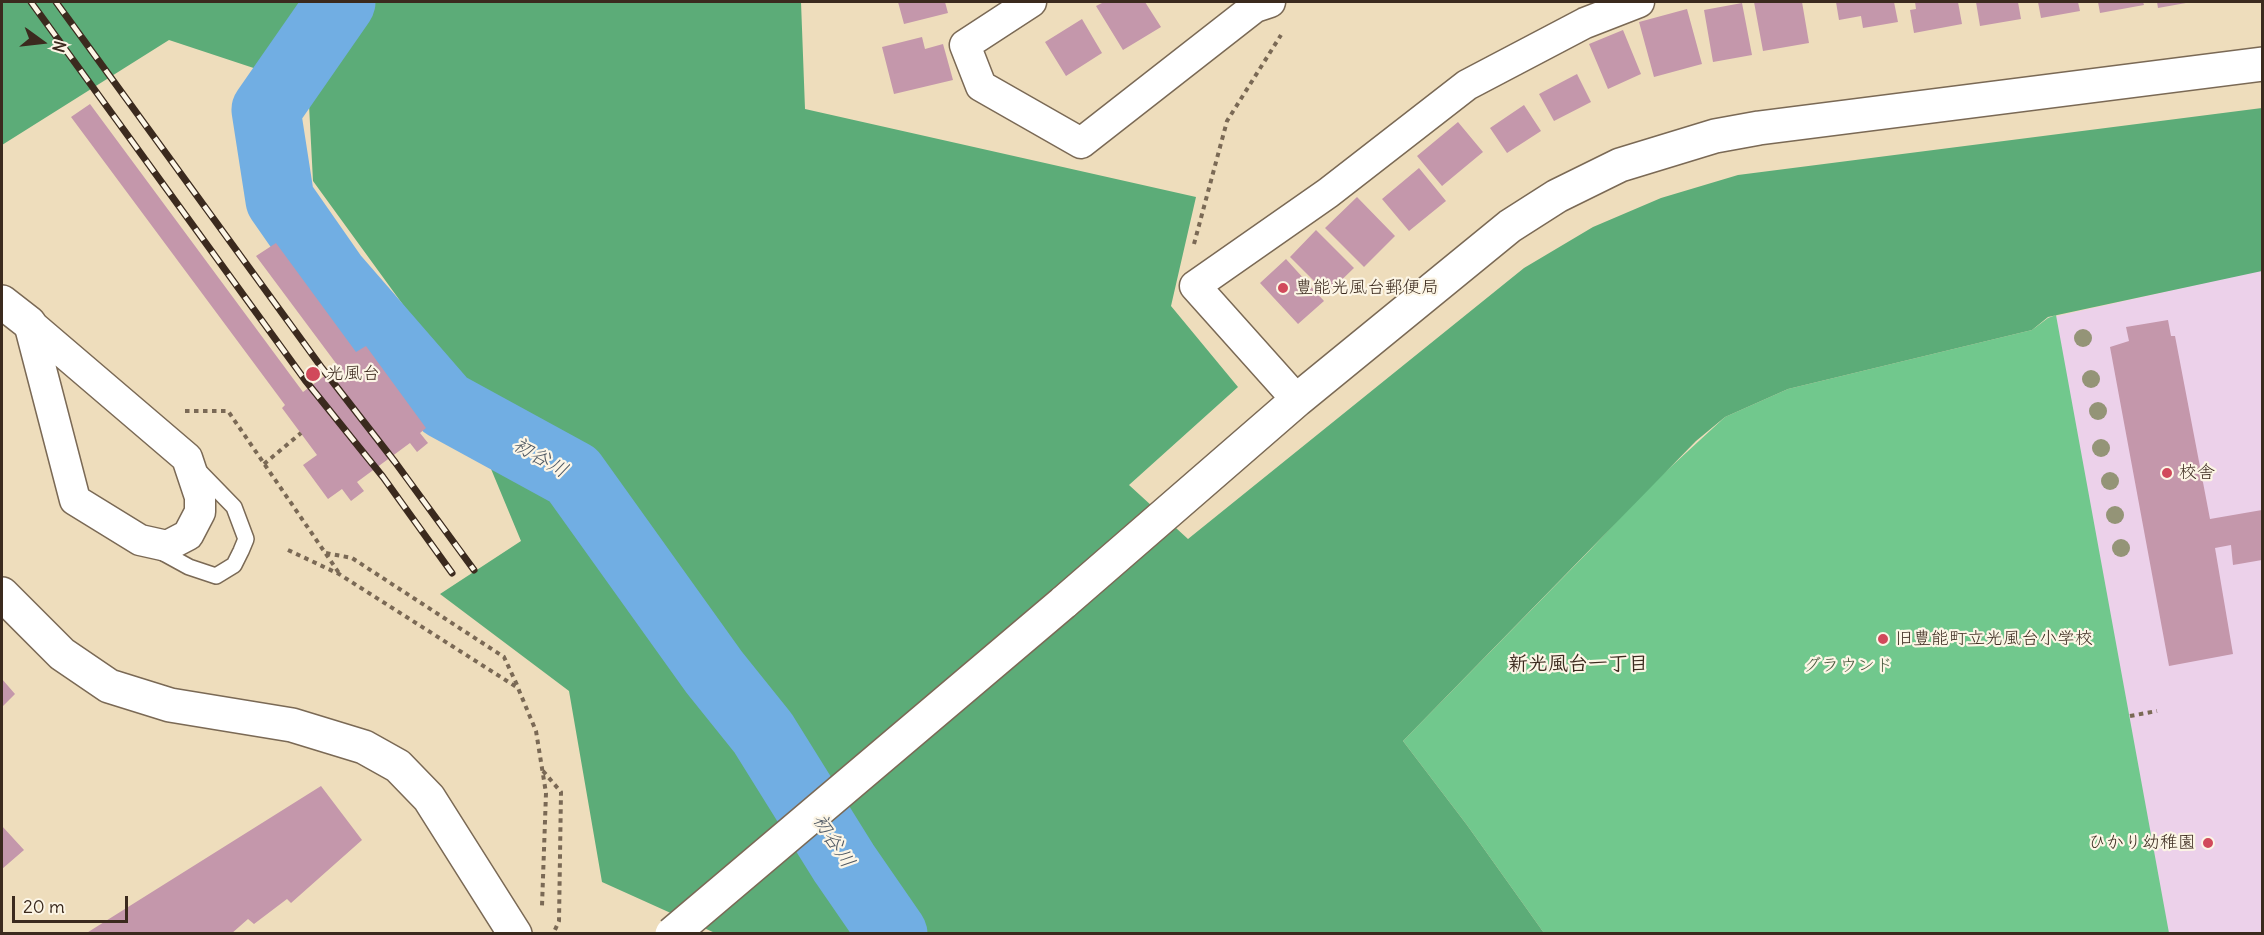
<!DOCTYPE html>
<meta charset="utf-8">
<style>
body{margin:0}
#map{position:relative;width:2264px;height:935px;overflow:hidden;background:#eeddbc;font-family:Delius,sans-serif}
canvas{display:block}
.frame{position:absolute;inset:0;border:3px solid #3b2a1e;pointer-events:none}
.north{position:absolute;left:12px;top:12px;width:60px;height:60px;-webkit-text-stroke:4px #fcf5e5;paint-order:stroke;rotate:105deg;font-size:16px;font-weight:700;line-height:24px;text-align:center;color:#3b2a1e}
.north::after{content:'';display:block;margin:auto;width:21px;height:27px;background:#3b2a1e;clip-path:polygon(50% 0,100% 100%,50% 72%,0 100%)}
.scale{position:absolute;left:12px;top:896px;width:116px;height:27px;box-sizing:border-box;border:3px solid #3b2a1e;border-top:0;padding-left:8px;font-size:18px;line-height:21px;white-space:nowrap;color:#3b2a1e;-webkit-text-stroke:4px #fcf5e5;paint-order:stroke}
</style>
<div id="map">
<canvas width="2264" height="935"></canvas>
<div class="frame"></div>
<div class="north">N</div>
<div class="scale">20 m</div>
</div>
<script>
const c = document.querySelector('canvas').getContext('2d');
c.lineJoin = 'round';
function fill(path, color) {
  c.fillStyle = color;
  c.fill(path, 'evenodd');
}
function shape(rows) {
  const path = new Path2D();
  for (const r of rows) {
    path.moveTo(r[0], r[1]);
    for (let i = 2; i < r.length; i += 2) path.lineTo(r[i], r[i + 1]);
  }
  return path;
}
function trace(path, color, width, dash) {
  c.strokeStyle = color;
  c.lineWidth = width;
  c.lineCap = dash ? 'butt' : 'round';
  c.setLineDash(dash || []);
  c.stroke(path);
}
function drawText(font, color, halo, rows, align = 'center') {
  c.font = font + ' Delius,"Klee One",sans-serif';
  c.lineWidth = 4.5;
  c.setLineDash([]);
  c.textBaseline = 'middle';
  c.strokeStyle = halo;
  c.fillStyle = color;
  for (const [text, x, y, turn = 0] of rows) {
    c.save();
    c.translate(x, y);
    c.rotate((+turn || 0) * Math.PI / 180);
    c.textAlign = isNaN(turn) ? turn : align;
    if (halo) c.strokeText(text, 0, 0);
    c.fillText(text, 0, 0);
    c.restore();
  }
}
fill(shape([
 [2262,270,2262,933,1544,933,2048,318]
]), '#ecd1ea');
fill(shape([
 [2056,315,2169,933,1544,933,1467,825,1403,741,1591,549,1649,487,1725,417,1788,389,2032,330,2048,318]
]), '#71c88d');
fill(shape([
 [2,2,801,2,805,109,1196,197,1171,306,1238,387,1129,485,1188,539,1524,268,1593,227,1661,198,1738,175,2262,108,2262,271,2048,317,2032,330,1788,389,1725,417,1696,441,1403,741,1467,825,1544,933,715,933,602,882,569,691,440,594,521,541,449,368,313,181,308,86,169,40,2,145]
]), '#5cac78');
trace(shape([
 [341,2,266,110,280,200,333,276,445,405,573,475,714,672,763,733,844,863,893,934]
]), '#71aee3', 69);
fill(shape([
 [898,2,945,2,948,13,904,24],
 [1104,2,1145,2,1161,27,1123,50,1096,6],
 [1754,2,1802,2,1809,43,1763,51],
 [1836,2,1894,2,1898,22,1863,28,1861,16,1839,20],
 [1915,2,1958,2,1962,24,1914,33,1910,10,1916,9],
 [1976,2,2018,2,2021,19,1980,26],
 [2038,2,2078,2,2080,11,2041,18],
 [2098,2,2143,2,2144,5,2100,13],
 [2157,2,2186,2,2186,3,2158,8],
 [1742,3,1752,55,1713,62,1704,10],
 [1687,9,1702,64,1654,77,1639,22],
 [1082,19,1102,53,1066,76,1045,42],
 [1623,30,1641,74,1608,89,1589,44],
 [922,37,925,49,943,44,953,80,894,94,882,47],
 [1577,74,1591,102,1554,121,1539,94],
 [90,104,303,392,338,366,256,256,276,243,356,352,366,346,426,428,420,433,428,443,417,452,410,443,357,482,364,491,351,501,342,489,328,499,303,465,317,455,282,408,285,405,71,117],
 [1524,105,1541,131,1507,153,1490,128],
 [1458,122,1483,152,1442,186,1417,156],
 [1419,168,1446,201,1409,231,1382,199],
 [1357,197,1395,236,1364,267,1325,228],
 [1316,230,1354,268,1327,294,1290,257],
 [1286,259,1324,301,1298,324,1260,283],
 [2168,320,2171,336,2175,336,2210,519,2262,510,2262,560,2233,565,2231,545,2215,548,2233,654,2169,666,2110,347,2129,341,2126,327],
 [2,679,15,694,2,707],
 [321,786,362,840,291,903,287,899,254,924,248,919,231,934,85,934],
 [2,826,24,850,2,869]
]), '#c497ab');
const service = shape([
 [158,550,189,567,216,576,234,565,241,551,246,539,234,507,197,469]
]);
const minor = shape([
 [1031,2,965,45,981,86,1081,143,1255,7,1270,2],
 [29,323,187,458,200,497,200,512,188,535,167,546,140,540,75,500,29,323],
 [1297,400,1195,286,1328,193,1467,85,1585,23,1639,2]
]);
const tertiary = shape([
 [2,302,29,323],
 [2,594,62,654,109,686,170,705,292,725,364,747,398,766,429,798,515,934],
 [1063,603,1297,400,1510,226,1557,196,1620,165,1715,136,1759,128,2262,64]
]);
trace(service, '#7a6955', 18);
trace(minor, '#7a6955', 33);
trace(tertiary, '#7a6955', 36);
trace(shape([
 [1194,244,1227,121,1281,35],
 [185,411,228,411,339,573],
 [264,464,301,433],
 [288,550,339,574,518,688,536,731,546,793,542,906],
 [326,553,352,558,504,657,518,687],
 [2130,716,2157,711],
 [543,771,561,792,559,921,554,932]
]), '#7a6955', 4, [4.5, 4.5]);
trace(service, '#fff', 15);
trace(minor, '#fff', 30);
trace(tertiary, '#fff', 33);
const rail = shape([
 [31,2,305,380,383,477,452,573],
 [56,2,322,368,395,462,474,570]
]);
trace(rail, '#3b2a1e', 7);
trace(rail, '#fcf5e5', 4.5, [14]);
const tertiaryBridge = shape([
 [672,934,1063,603]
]);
trace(tertiaryBridge, '#7a6955', 36, []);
trace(tertiaryBridge, '#fff', 33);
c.fillStyle = '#949477';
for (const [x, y] of [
 [2083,338],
 [2091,379],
 [2098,411],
 [2101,448],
 [2110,481],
 [2115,515],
 [2121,548]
]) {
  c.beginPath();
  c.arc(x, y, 9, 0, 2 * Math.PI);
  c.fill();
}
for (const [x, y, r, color] of [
 [1283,288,6,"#d1495b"],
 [313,374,8,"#d1495b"],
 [2167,473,6,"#d1495b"],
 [1883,639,6,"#d1495b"],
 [2208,843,6,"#d1495b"]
]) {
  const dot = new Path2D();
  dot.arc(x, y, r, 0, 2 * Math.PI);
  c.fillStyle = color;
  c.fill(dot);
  trace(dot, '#fcf5e5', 2);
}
drawText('18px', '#3b2a1e', '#fcf5e5', [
 ["豊能光風台郵便局",1295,288],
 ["光風台",326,374],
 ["校舎",2179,473],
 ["旧豊能町立光風台小学校",1895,639],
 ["ひかり幼稚園",2196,843,"right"]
], 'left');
drawText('18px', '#4b593f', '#fcf5e5', [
 ["グラウンド",1848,666]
]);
drawText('italic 20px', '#4e5863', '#fcf5e5', [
 ["初谷川",540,458,30],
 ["初谷川",833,841,57]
]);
drawText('bold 20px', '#3b2a1e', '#fcf5e5', [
 ["新光風台一丁目",1578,664]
]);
</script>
